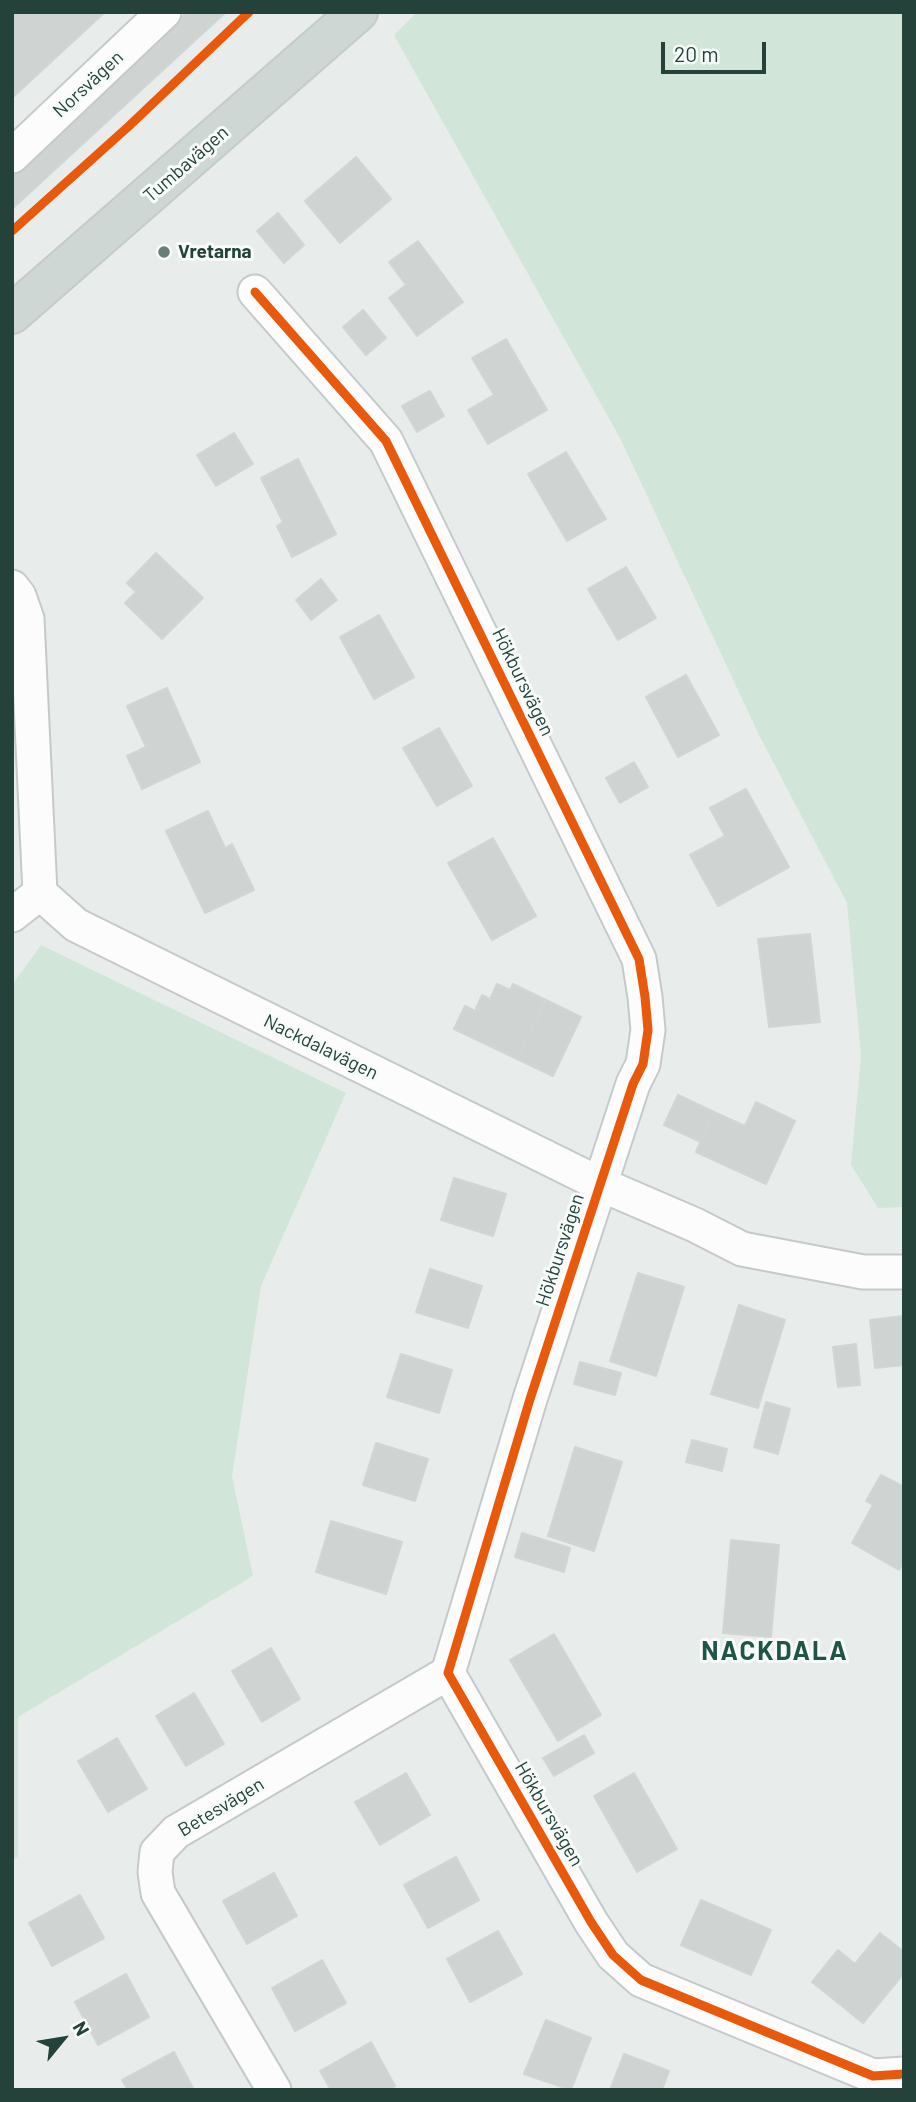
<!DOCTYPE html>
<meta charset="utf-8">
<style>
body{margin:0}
#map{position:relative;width:916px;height:2102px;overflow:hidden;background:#e8edeb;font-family:Barlow,sans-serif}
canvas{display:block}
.frame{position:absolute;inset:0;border:14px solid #24423a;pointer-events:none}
.north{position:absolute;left:28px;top:2004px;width:70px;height:70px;-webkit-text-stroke:5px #f7fbf9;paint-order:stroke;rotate:60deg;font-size:19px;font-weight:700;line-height:28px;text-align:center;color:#24423a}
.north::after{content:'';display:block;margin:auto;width:24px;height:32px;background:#24423a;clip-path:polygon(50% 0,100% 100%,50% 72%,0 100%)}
.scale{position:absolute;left:661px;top:42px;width:105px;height:32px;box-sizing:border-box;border:4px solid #24423a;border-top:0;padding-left:9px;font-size:21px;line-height:24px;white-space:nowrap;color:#24423a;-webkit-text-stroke:5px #f7fbf9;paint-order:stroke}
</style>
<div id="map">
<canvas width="916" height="2102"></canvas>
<div class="frame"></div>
<div class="north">N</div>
<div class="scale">20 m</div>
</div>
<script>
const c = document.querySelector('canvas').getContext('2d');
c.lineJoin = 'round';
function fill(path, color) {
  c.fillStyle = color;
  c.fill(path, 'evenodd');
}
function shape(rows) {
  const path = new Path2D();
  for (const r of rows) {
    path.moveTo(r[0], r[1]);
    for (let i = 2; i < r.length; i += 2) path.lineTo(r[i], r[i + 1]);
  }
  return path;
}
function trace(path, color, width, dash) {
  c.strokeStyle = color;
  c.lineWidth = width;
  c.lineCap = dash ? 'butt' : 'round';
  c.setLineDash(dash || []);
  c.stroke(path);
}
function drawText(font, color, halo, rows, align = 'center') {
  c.font = font + ' Barlow,sans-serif';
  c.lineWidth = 6;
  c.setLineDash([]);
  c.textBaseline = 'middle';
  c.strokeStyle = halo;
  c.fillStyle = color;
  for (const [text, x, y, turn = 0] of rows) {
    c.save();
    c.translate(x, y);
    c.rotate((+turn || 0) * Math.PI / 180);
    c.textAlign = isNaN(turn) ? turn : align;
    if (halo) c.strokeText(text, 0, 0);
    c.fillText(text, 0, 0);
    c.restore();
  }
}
fill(shape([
 [417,12,904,12,904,1207,878,1208,851,1165,861,1056,847,903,759,735,620,438,394,35],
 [41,945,346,1093,261,1286,232,1476,253,1576,18,1717,18,1857,12,1861,12,985]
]), '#d1e6d8');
const building = shape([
 [12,12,105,12,12,98,12,12],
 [187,12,226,12,12,209,12,173,187,12],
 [356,157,391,199,340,243,305,201,356,157],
 [278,213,304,245,284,263,257,231,278,213],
 [418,241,463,302,417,336,389,298,406,285,389,262,418,241],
 [363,310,386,338,366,355,343,327,363,310],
 [506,339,547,410,488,444,468,410,494,395,472,358,506,339],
 [430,391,444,416,417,432,402,406,430,391],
 [234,433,253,464,216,486,197,455,234,433],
 [566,452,606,519,567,541,528,474,566,452],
 [298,459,336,534,292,557,277,526,283,522,261,478,298,459],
 [156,553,203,598,162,639,125,603,136,592,127,583,156,553],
 [626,567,656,618,618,640,588,589,626,567],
 [321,579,337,600,311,620,296,600,321,579],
 [379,615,414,677,374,699,340,637,379,615],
 [686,675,719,735,678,757,646,697,686,675],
 [167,688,200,762,142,789,127,756,146,747,127,706,167,688],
 [439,728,472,786,437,806,403,748,439,728],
 [634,762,648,787,620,803,606,778,634,762],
 [746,789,789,867,718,906,690,855,725,836,710,808,746,789],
 [208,811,225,848,232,844,254,890,205,913,166,831,208,811],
 [493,838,536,916,492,940,448,863,493,838],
 [810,934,820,1022,769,1027,758,939,810,934],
 [497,984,510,990,513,984,546,1000,517,1059,454,1029,465,1006,475,1011,482,995,490,999,497,984],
 [546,1000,581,1017,553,1076,517,1059,546,1000],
 [678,1095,714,1112,701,1142,664,1125,678,1095],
 [756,1102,795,1121,766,1184,696,1152,714,1112,745,1126,756,1102],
 [454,1178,506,1194,493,1236,441,1220,454,1178],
 [430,1269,482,1286,468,1328,416,1312,430,1269],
 [638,1273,684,1287,656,1376,610,1361,638,1273],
 [739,1305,785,1320,758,1408,711,1394,739,1305],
 [904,1316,904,1365,875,1368,870,1320,904,1316],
 [856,1344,860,1385,838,1387,833,1347,856,1344],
 [401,1354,452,1370,439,1413,387,1397,401,1354],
 [580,1362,621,1373,615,1395,574,1384,580,1362],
 [766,1402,790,1409,778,1454,754,1447,766,1402],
 [692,1440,727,1449,722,1471,686,1462,692,1440],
 [376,1443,428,1459,415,1501,363,1485,376,1443],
 [575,1447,622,1462,594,1551,548,1536,575,1447],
 [881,1475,904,1487,904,1561,899,1570,852,1543,873,1505,866,1501,881,1475],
 [331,1521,402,1542,386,1594,316,1572,331,1521],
 [522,1533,570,1548,564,1572,515,1557,522,1533],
 [731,1540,779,1545,771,1637,723,1633,731,1540],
 [554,1634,601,1715,558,1741,510,1660,554,1634],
 [271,1648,300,1699,262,1722,232,1671,271,1648],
 [194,1693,224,1744,186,1766,156,1716,194,1693],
 [584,1735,594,1753,554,1776,543,1758,584,1735],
 [117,1738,147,1789,108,1812,78,1761,117,1738],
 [406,1773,430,1815,380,1845,355,1802,406,1773],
 [634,1773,677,1849,637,1872,594,1796,634,1773],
 [456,1857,479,1900,428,1928,404,1885,456,1857],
 [274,1873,297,1916,247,1944,223,1901,274,1873],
 [80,1895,104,1938,52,1966,29,1923,80,1895],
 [701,1900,771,1930,751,1975,681,1945,701,1900],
 [498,1931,522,1974,470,2002,447,1959,498,1931],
 [880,1933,904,1952,904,1973,863,2023,812,1982,838,1950,855,1964,880,1933],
 [322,1960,346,2003,295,2031,272,1988,322,1960],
 [126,1974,149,2017,98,2045,75,2002,126,1974],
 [546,2020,591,2038,571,2090,524,2074,546,2020],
 [371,2042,395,2086,387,2090,331,2090,320,2071,371,2042],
 [174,2052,194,2090,128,2090,122,2080,174,2052],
 [624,2054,669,2071,662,2090,610,2090,624,2054]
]);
fill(building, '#cfd4d2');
trace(building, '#d1d6d4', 2);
const minor = shape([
 [12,156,164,12],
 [255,292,386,441,639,959,645,997,648,1030,643,1064,633,1084,530,1399,448,1673,591,1922,613,1955,641,1980,873,2076,904,2074],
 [12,587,19,596,27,619,40,893,76,925,600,1184,695,1225,742,1249,863,1272,904,1272],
 [12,915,40,893],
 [274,2090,158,1893,155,1872,157,1852,176,1832,448,1673]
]);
const major = shape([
 [12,314,358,12]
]);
trace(minor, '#c5cac8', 37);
trace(major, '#c3ccc9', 42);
trace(minor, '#fcfcfc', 33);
trace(major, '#cfd7d5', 38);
trace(shape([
 [12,231,129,126,249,12],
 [255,292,386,441,639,959,645,997,648,1030,643,1064,633,1084,530,1399,448,1673,591,1922,613,1955,641,1980,873,2076,904,2074]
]), '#e8590c', 9);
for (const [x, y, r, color] of [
 [164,252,7,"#697e78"]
]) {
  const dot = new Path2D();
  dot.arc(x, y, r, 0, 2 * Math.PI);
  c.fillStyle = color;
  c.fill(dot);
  trace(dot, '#f7fbf9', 2.5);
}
drawText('19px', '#24423a', '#f7fbf9', [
 ["Norsvägen",88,84,-43],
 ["Tumbavägen",186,164,-41],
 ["Hökbursvägen",523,682,64],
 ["Nackdalavägen",321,1047,26],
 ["Hökbursvägen",560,1250,-72],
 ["Betesvägen",221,1807,-31],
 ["Hökbursvägen",549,1814,60]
]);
drawText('bold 19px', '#24423a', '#f7fbf9', [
 ["Vretarna",178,252]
], 'left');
c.letterSpacing = '2px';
drawText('bold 26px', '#1f5548', '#f7fbf9', [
 ["NACKDALA",775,1651]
]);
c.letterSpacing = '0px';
</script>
